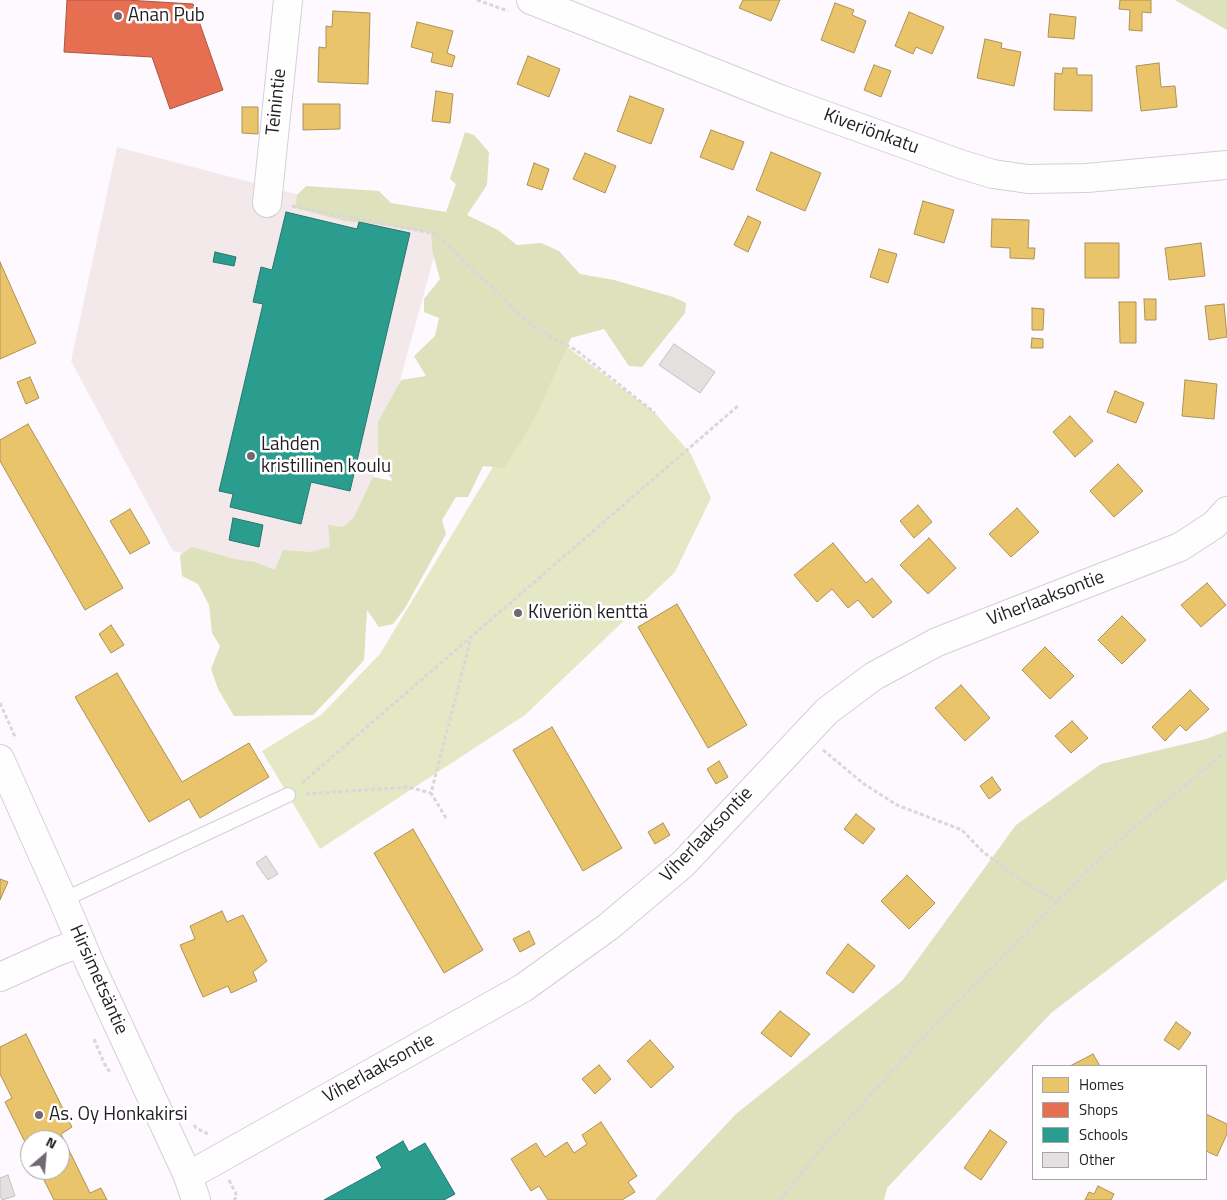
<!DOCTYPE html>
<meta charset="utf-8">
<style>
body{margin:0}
#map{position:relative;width:1227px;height:1200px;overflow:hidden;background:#fdf9fe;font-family:"Titillium Web",sans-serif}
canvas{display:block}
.legend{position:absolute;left:1032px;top:1065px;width:175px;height:115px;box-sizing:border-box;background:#fff;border:1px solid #a7a5a7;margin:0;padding:6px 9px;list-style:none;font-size:15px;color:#221d23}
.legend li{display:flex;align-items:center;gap:10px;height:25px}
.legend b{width:25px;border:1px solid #a7a5a7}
.north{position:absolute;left:20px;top:1130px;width:50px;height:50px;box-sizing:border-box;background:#fff;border:1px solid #a7a5a7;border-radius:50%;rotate:27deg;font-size:14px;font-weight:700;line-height:20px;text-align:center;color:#221d23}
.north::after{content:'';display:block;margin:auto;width:18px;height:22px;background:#6f6a70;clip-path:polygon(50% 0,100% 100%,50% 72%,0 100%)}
</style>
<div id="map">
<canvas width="1227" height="1200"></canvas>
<ul class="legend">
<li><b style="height:14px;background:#e9c46a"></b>Homes</li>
<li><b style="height:14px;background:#e76f51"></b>Shops</li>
<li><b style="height:14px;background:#2a9d8f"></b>Schools</li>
<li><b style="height:14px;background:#e5e0e0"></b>Other</li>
</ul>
<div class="north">N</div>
</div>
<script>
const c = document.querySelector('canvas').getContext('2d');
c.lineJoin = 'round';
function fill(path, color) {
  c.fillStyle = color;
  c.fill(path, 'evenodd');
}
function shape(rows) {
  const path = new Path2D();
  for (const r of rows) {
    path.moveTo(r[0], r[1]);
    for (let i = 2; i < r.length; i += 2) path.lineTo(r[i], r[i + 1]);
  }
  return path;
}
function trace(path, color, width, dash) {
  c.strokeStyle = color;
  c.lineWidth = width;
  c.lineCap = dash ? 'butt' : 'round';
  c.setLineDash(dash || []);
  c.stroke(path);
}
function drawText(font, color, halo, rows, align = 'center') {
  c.font = font + ' "Titillium Web",sans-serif';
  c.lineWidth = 5;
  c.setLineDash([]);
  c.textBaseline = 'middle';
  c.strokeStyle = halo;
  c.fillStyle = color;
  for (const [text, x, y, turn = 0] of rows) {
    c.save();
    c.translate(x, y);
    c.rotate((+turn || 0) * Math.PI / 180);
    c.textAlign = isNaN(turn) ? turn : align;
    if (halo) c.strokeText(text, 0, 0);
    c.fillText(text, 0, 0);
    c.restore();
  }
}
fill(shape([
 [117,147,307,197,443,224,343,588,173,551,71,361]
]), '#f3e9eb');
fill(shape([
 [566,346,655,413,691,454,711,498,675,572,525,715,320,849,262,751,321,715,380,654]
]), '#e4e8c4');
fill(shape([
 [1175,0,1227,0,1227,30],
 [465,132,474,135,489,152,487,185,467,215,498,230,517,245,541,243,559,251,580,274,614,280,673,297,686,303,685,313,642,367,629,366,604,329,571,338,538,411,524,437,504,468,483,466,468,497,456,497,442,520,446,534,405,608,393,624,379,627,367,610,364,660,338,689,313,715,234,716,218,689,211,669,220,646,212,633,209,605,198,584,182,576,180,555,192,547,234,559,255,562,275,570,283,550,310,552,330,547,328,525,343,527,354,517,373,477,393,481,378,460,378,422,401,380,426,376,414,356,435,336,439,318,424,312,424,299,440,279,433,254,431,233,382,225,345,221,295,208,297,195,306,186,379,191,391,203,446,212,456,184,450,179],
 [1227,731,1227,879,1051,1013,887,1188,884,1200,655,1200,736,1114,902,981,1016,825,1101,764,1206,739]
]), '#dde1bc');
const homes = shape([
 [743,0,780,0,771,21,739,8,743,0],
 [1120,0,1151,0,1151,13,1142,12,1142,31,1129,30,1130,10,1119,9,1120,0],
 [835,3,854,10,852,15,866,21,854,53,821,40,835,3],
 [333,11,370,13,368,84,318,82,319,47,326,48,326,26,332,27,333,11],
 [909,12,944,27,932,54,916,47,913,54,895,46,909,12],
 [1050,14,1076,17,1074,39,1048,37,1050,14],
 [417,22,453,31,447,53,455,56,452,67,431,62,433,53,411,47,417,22],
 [985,39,1002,43,1001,48,1021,52,1014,86,977,78,985,39],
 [528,56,560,69,549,97,517,84,528,56],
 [1159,63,1161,87,1175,86,1177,107,1141,111,1136,66,1159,63],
 [874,65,891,71,881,97,864,90,874,65],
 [1063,68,1077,68,1077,75,1092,75,1092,111,1054,110,1055,73,1062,74,1063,68],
 [436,91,453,94,450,123,432,121,436,91],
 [630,96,664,109,651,144,617,131,630,96],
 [303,104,340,104,340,129,303,130,303,104],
 [242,107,258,107,258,134,242,133,242,107],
 [711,130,744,142,733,170,700,157,711,130],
 [771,152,821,173,805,211,756,190,771,152],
 [585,153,616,166,605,193,573,179,585,153],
 [534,163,549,169,542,190,527,185,534,163],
 [923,201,954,210,944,243,914,234,923,201],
 [748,216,761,222,748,252,734,245,748,216],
 [992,219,1029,220,1028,248,1035,248,1034,259,1010,258,1010,248,991,247,992,219],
 [1085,243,1119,243,1119,278,1085,278,1085,243],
 [1201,243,1205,276,1169,280,1165,248,1201,243],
 [879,249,897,254,888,283,870,277,879,249],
 [0,262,36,343,0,359,0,262],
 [1144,299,1156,299,1156,320,1145,320,1144,299],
 [1119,302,1136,302,1136,343,1120,343,1119,302],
 [1224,304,1227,337,1209,340,1205,306,1224,304],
 [1032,308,1044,309,1043,330,1032,330,1032,308],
 [1032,338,1043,339,1043,348,1031,348,1032,338],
 [30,377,39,398,26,404,17,382,30,377],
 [1185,380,1217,384,1214,419,1182,416,1185,380],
 [1115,391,1144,403,1136,423,1107,412,1115,391],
 [1070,416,1093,441,1075,457,1053,432,1070,416],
 [28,424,123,588,85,610,0,461,0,440,28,424],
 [1118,464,1143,491,1114,517,1090,491,1118,464],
 [918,505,932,522,914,538,900,521,918,505],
 [1017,508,1039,532,1011,557,989,534,1017,508],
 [130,509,150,543,130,554,110,521,130,509],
 [929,538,956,568,928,594,900,565,929,538],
 [833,543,866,583,872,578,892,602,873,618,858,600,848,608,832,589,817,602,794,575,833,543],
 [1207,583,1226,605,1201,627,1181,605,1207,583],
 [677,604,747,725,708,748,638,627,677,604],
 [1122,616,1146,640,1122,664,1098,640,1122,616],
 [111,625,124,645,111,653,99,634,111,625],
 [1045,647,1074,676,1050,699,1022,670,1045,647],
 [117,673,182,782,249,743,269,777,200,818,189,799,149,822,75,697,117,673],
 [961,685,990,718,965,741,935,708,961,685],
 [1190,690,1209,709,1186,731,1180,725,1165,741,1152,727,1190,690],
 [1072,721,1088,738,1071,753,1055,736,1072,721],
 [552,727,622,848,583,871,513,750,552,727],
 [719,761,728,777,716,784,707,769,719,761],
 [992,777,1001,790,989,799,980,786,992,777],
 [856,814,875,829,863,844,844,829,856,814],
 [663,823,670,835,655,844,648,832,663,823],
 [413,829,483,950,444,973,374,853,413,829],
 [907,875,935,903,909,929,881,901,907,875],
 [0,879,8,882,0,900,0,879],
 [222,911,227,922,243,915,267,961,253,972,257,981,231,993,228,986,203,997,180,945,195,939,190,926,222,911],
 [529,931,535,944,520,952,513,939,529,931],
 [848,944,875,966,853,993,826,973,848,944],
 [780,1011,810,1034,791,1057,761,1033,780,1011],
 [1176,1022,1191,1033,1179,1050,1164,1040,1176,1022],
 [26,1034,72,1127,61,1134,90,1193,101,1188,107,1200,54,1200,39,1170,60,1170,60,1140,30,1140,30,1152,5,1102,12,1098,0,1074,0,1047,26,1034],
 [650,1040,674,1067,651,1088,627,1061,650,1040],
 [1093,1054,1100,1066,1070,1066,1093,1054],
 [599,1065,611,1079,595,1094,582,1079,599,1065],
 [1206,1114,1227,1124,1227,1134,1217,1156,1206,1151,1206,1114],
 [601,1122,637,1176,628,1182,635,1192,622,1200,548,1200,539,1186,531,1191,511,1159,536,1143,545,1157,567,1142,574,1153,587,1144,582,1135,601,1122],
 [990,1130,1007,1142,981,1180,964,1168,990,1130],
 [1098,1186,1114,1194,1111,1200,1085,1200,1089,1192,1094,1194,1098,1186]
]);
fill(homes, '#e9c46a');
trace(homes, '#ad9255', 1);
const shops = shape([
 [67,0,126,0,193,4,223,90,170,109,152,57,64,52,67,0]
]);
fill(shops, '#e76f51');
trace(shops, '#ac5643', 1);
const schools = shape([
 [286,212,357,229,359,222,410,233,350,491,311,482,301,524,230,507,233,494,219,491,263,304,253,302,261,267,272,270,286,212],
 [215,252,236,257,234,266,213,262,215,252],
 [233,518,263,525,259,547,229,540,233,518],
 [403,1141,409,1152,425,1143,455,1194,444,1200,324,1200,382,1168,376,1157,403,1141]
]);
fill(schools, '#2a9d8f');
trace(schools, '#28776f', 1);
const building = shape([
 [674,344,715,372,700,393,659,365,674,344],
 [266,856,278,874,268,880,256,863,266,856],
 [8,1175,15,1196,2,1200,0,1195,0,1178,8,1175]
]);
fill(building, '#e5e0e0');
trace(building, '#c6c1c2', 1);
const lane = shape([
 [63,900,288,795]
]);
const street = shape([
 [267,203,288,0],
 [0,977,58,951,81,943],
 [188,1176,523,988,608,927,683,864,827,711,874,676,937,642,1180,547,1214,525,1227,511]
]);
const secondary = shape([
 [531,0,780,99,960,164,993,174,1028,179,1087,178,1227,165],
 [0,759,63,900,90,964,188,1176,196,1200]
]);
trace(lane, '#d4cfd5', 16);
trace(street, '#d4cfd5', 30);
trace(secondary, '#d4cfd5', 30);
trace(shape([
 [477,0,508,11],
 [292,206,436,234,533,327,576,350,655,413],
 [0,703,16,739],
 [823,750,864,784,897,805,962,830,983,852,1018,878,1057,902],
 [302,783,739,405],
 [306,794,408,787,431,793],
 [446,818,431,793,471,638],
 [94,1039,104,1063,111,1074],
 [194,1125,196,1128,208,1134,209,1136],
 [229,1180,237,1196,234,1200],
 [780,1200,818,1152,931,1029,1110,848,1227,750]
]), '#d8d7d9', 3, [4, 2.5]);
trace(lane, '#fffeff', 14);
trace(street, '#fffeff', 28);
trace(secondary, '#fffeff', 28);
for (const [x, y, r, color] of [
 [118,16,5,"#6f6a70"],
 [251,456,5,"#6f6a70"],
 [518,613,5,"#6f6a70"],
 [39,1115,5,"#6f6a70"]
]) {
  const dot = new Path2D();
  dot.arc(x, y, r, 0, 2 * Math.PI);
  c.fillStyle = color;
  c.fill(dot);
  trace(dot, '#fff', 2);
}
drawText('19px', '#221d23', '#fff', [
 ["Anan Pub",128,16],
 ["Lahden",261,445],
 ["kristillinen koulu",261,467],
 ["Kiveriön kenttä",528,613],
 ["As. Oy Honkakirsi",49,1115]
], 'left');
drawText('19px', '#221d23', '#fff', [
 ["Teinintie",277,102,-84],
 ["Kiveriönkatu",871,132,20],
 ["Viherlaaksontie",1046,599,-21],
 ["Viherlaaksontie",707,835,-46],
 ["Hirsimetsäntie",98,980,66],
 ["Viherlaaksontie",379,1069,-29]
]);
</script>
